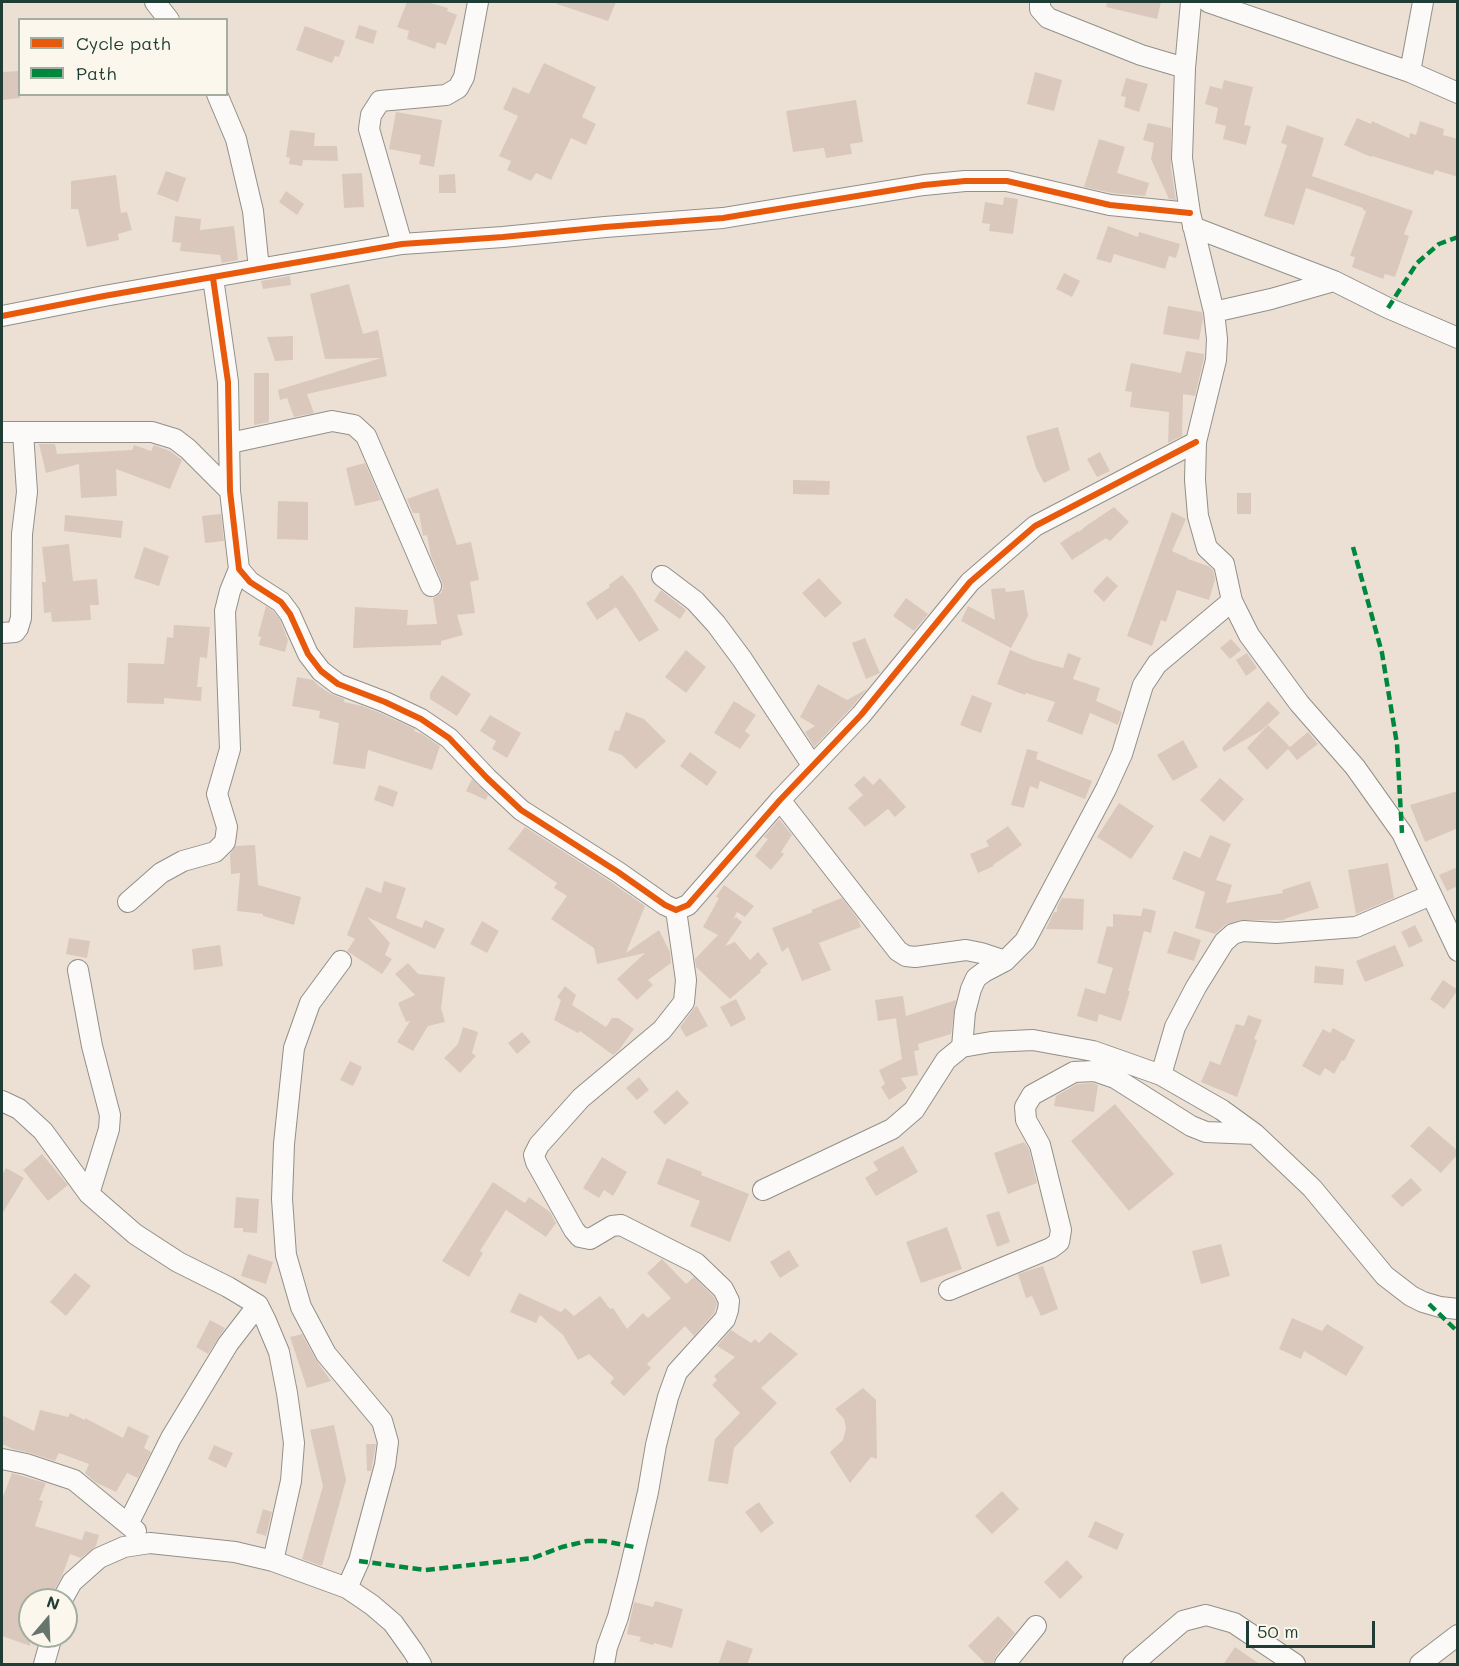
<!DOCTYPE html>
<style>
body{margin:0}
#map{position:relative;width:1459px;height:1666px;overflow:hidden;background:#ece0d4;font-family:Mali,sans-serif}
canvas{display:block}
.frame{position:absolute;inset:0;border:3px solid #1f3d34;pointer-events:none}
.legend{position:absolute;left:18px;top:18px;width:210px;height:78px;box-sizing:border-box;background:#fbf7ec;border:2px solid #a3ada2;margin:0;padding:8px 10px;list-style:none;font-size:18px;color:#1f3d34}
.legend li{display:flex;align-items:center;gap:12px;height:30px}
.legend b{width:30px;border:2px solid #a3ada2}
.north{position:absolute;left:18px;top:1588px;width:60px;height:60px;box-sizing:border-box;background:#fbf7ec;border:2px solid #a3ada2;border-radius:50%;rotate:19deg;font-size:16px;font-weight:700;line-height:24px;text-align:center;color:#1f3d34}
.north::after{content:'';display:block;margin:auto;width:21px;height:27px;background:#67766c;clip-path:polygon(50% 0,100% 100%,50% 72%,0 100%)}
.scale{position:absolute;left:1246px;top:1621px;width:129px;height:27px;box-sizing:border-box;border:3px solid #1f3d34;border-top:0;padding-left:8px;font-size:18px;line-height:21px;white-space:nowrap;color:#1f3d34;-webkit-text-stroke:4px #fbf7ec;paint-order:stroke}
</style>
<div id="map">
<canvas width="1459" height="1666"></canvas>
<div class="frame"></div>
<ul class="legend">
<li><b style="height:8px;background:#e8590c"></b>Cycle path</li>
<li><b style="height:8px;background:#00873e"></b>Path</li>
</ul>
<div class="north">N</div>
<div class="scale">50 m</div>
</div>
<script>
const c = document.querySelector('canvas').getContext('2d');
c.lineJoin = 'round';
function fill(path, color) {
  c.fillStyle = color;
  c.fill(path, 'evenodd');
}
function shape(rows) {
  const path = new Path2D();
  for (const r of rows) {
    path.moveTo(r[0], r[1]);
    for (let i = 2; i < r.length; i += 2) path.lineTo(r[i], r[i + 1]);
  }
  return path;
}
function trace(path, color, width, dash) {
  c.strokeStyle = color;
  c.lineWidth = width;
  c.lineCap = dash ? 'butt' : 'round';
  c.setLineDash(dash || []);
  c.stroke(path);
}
fill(shape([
 [407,2,427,2,448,8,447,11,457,15,446,45,437,42,435,49,407,39,409,31,397,27],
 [557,2,616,2,608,21,557,4],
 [1107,2,1161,2,1157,19,1106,7],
 [359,25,377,31,373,44,355,38],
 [305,26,345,41,339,57,335,56,332,63,296,50],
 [544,63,596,87,582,117,596,124,586,145,571,138,551,180,536,173,531,181,507,170,511,161,499,156,518,116,503,109,513,87,529,94],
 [20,71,20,98,2,100,2,72],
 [1035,72,1062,80,1054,111,1027,104],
 [1126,78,1148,84,1139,112,1124,107,1126,97,1121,96],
 [1224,80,1253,87,1244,125,1251,126,1246,145,1223,139,1226,126,1215,123,1218,108,1205,104,1210,86,1222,89],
 [856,100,863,142,850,144,852,154,826,158,824,148,793,152,786,111],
 [396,112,442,120,434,167,419,164,421,155,389,149],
 [1357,118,1371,124,1372,121,1409,138,1410,133,1416,135,1420,121,1444,129,1443,135,1458,139,1458,177,1435,170,1433,175,1372,156,1371,157,1344,145],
 [1148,123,1171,128,1171,168,1176,200,1169,199,1151,159,1154,143,1143,140],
 [1287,125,1324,138,1312,176,1413,211,1404,234,1409,236,1395,277,1385,274,1383,279,1352,267,1355,257,1350,256,1366,211,1363,210,1363,208,1306,188,1294,225,1264,216,1287,145,1281,143],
 [290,130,315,133,314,146,337,146,338,161,303,160,302,166,289,164,290,158,286,157],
 [1099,139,1125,147,1117,173,1149,183,1145,196,1112,193,1084,187],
 [166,171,186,178,178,202,157,194],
 [362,173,364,207,344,208,342,174],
 [455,174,456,193,439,193,439,175],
 [116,175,121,213,127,212,132,230,118,234,119,240,87,247,78,209,71,209,71,181],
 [286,191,304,204,297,215,279,202],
 [1004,197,1018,199,1013,234,989,231,990,224,982,223,985,202,1003,205],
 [175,216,201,219,200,230,234,226,238,260,222,263,220,255,180,251,181,243,172,242],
 [1108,226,1138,237,1139,232,1180,244,1176,258,1169,256,1165,269,1114,254,1111,263,1096,259],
 [1064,273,1080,281,1072,297,1056,289],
 [290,276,291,285,263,289,261,281],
 [349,284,363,334,378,330,387,376,307,394,314,413,294,417,287,398,280,400,278,390,381,358,325,359,310,294],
 [1168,306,1202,312,1203,319,1199,340,1163,334],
 [293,336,293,360,275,361,267,337],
 [1186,351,1204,354,1204,358,1195,396,1183,394,1182,436,1168,443,1169,412,1130,407,1132,392,1125,391,1131,363,1181,373],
 [254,373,269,373,269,422,254,425],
 [1058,427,1070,470,1044,483,1036,468,1026,436],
 [39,444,55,444,57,454,132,450,134,445,151,451,154,445,170,451,182,460,170,489,116,469,117,496,81,498,79,464,46,473],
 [1100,452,1110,471,1097,477,1087,459],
 [365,463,381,500,355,506,346,468],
 [793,480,830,481,829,495,793,494],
 [438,488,457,545,471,542,479,580,470,582,475,613,457,615,463,635,441,641,441,645,353,648,355,607,408,610,407,625,437,624,433,598,441,593,443,588,442,582,431,556,427,535,423,536,419,513,413,513,407,499],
 [1237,493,1251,493,1251,514,1237,514],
 [278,501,308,502,308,540,277,539],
 [1114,507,1129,522,1110,541,1106,538,1072,560,1060,543,1078,531,1079,532,1086,526],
 [1172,512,1186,519,1172,551,1188,558,1188,559,1208,566,1213,570,1215,579,1209,600,1177,590,1166,622,1161,620,1152,646,1127,636],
 [221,514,224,541,205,543,202,516],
 [65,515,123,521,121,538,64,531],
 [69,544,73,581,97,579,99,605,90,605,91,620,52,622,51,612,44,613,42,582,46,582,42,547],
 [144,547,169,556,159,586,134,578],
 [622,575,632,587,659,630,639,642,616,607,597,620,586,603,610,587,609,585],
 [1107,576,1118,586,1104,602,1093,591],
 [819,578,842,603,825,618,802,593],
 [1005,588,1006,592,1024,590,1028,616,1011,648,961,621,968,606,995,620,991,589],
 [661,590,686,610,680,619,654,601],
 [906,598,928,614,914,631,893,616],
 [266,606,273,611,280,620,288,640,285,652,259,645,261,637,258,636],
 [174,625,210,627,207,658,200,657,197,687,202,687,201,701,164,698,164,704,127,703,128,663,164,664,167,637,173,638],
 [865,638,880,673,866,679,852,643],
 [1231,639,1241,650,1230,659,1220,648],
 [686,650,706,667,686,693,665,677],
 [1010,650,1034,660,1063,668,1068,653,1081,658,1073,679,1100,688,1096,701,1122,712,1118,725,1090,713,1082,735,1047,721,1055,702,1026,693,1025,695,997,684],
 [1247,653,1257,668,1246,676,1236,660],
 [442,675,471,694,457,716,430,699,430,693],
 [297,677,313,680,319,686,331,694,344,699,344,702,362,706,380,713,415,729,414,731,422,734,440,746,432,770,368,750,365,769,333,764,339,723,319,718,320,711,292,706],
 [818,684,847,700,867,689,852,707,814,747,805,732,815,726,800,717],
 [972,695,992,703,981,733,960,725],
 [734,701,756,715,745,731,750,735,740,749,714,733],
 [1268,701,1280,713,1262,730,1224,752,1222,748],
 [626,712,644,719,666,741,636,769,622,755,608,750,615,730,619,731],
 [490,715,521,733,507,758,492,749,496,741,480,731],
 [1268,725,1290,747,1308,732,1318,744,1297,760,1288,749,1267,770,1247,748],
 [1183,740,1198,767,1173,781,1157,755],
 [1027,749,1038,752,1036,759,1092,781,1085,799,1040,781,1038,789,1030,786,1024,808,1011,805],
 [690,752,717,772,707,786,680,766],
 [864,776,873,785,880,778,906,807,895,817,888,809,865,827,848,808,863,795,854,785],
 [1220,778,1244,799,1224,822,1200,800],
 [472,779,488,795,486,800,466,791],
 [379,785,398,792,393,807,374,800],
 [1458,791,1458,828,1425,842,1410,805],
 [1119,803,1154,826,1131,859,1097,837],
 [779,819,792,835,781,852,784,854,771,870,755,856,768,839,764,837],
 [1008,826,1022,845,993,865,994,866,978,873,970,854,989,846,986,841],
 [525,827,611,882,645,906,626,953,659,930,670,952,671,963,648,980,653,985,637,1000,617,979,645,953,597,964,594,948,551,919,567,896,554,888,557,883,508,849],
 [1210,835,1231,844,1216,880,1232,885,1226,903,1283,893,1282,890,1310,881,1319,908,1284,919,1285,920,1240,920,1225,925,1215,934,1195,928,1205,892,1172,879,1184,851,1200,858],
 [255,845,258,885,301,897,294,925,263,916,263,914,237,911,240,873,231,874,230,854,236,846],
 [1388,863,1394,898,1356,914,1348,870],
 [1458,867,1458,886,1447,891,1439,875],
 [384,881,406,888,396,918,422,928,425,920,445,929,435,949,367,917,390,943,385,955,392,959,382,974,347,951,355,939,347,935,366,887,381,893],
 [724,885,754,906,745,917,737,912,733,920,736,917,742,922,725,946,735,942,750,960,758,952,768,964,760,970,761,972,730,999,696,967,695,959,718,935,703,927,719,898,716,897],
 [842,898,858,919,861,927,819,943,831,970,802,981,788,947,782,952,772,928,813,912,811,910],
 [1062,898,1084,899,1083,930,1046,929,1054,912,1057,912,1057,907],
 [1143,908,1156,911,1151,933,1144,931,1128,991,1130,991,1121,1021,1099,1014,1097,1022,1077,1016,1085,988,1105,994,1113,968,1097,963,1107,926,1113,927,1113,914,1141,916],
 [482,921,499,931,487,953,470,944],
 [1415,925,1423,941,1409,948,1401,932],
 [1174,931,1201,940,1194,961,1167,953],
 [69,938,90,941,87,958,66,954],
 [220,945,223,966,194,970,192,949],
 [1395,945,1404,966,1365,982,1356,961],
 [408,963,418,974,445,977,441,1008,445,1022,428,1026,413,1051,397,1042,410,1021,406,1022,398,1003,415,995,395,974],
 [1315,966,1344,969,1343,985,1314,983],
 [1443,980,1458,990,1444,1009,1430,999],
 [565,986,576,995,572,1005,606,1027,612,1018,618,1018,634,1029,619,1050,613,1055,580,1031,578,1033,554,1020,561,1000,557,997],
 [903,996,906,1016,956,1000,951,1034,918,1044,919,1050,914,1051,918,1075,901,1078,907,1088,889,1100,881,1087,885,1084,879,1070,902,1059,896,1019,897,1018,878,1021,875,1000],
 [736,999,746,1019,731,1027,720,1007],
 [697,1006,708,1026,686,1037,680,1027,695,1007],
 [1248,1015,1262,1020,1254,1039,1257,1040,1237,1097,1201,1082,1210,1061,1220,1065,1236,1024,1244,1026],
 [463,1027,478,1032,472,1053,476,1056,460,1073,444,1058,458,1044],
 [1333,1028,1355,1040,1344,1061,1342,1060,1334,1074,1325,1068,1320,1076,1302,1066,1323,1029,1330,1033],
 [522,1032,531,1042,517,1054,508,1043],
 [350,1061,362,1067,353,1086,340,1080],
 [639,1077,649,1090,637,1100,626,1088],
 [1093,1083,1098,1085,1094,1112,1054,1106,1056,1096,1077,1084],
 [677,1090,689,1103,665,1125,653,1112],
 [1115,1104,1174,1174,1129,1211,1071,1141],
 [1429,1126,1458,1151,1458,1154,1441,1173,1410,1146],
 [1024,1142,1029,1149,1037,1183,1008,1194,994,1153],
 [903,1146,918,1172,876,1196,865,1178,878,1170,873,1162],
 [42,1154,68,1185,48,1201,23,1170],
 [602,1157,627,1172,613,1196,604,1190,599,1198,583,1188],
 [667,1158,702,1172,701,1175,749,1194,730,1242,690,1226,700,1201,657,1184],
 [6,1168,24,1178,2,1214,2,1175],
 [1411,1178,1422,1190,1402,1207,1391,1196],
 [493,1182,525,1203,529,1197,550,1212,556,1223,546,1237,506,1210,480,1251,483,1253,469,1277,442,1261],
 [236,1197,259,1199,257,1233,243,1232,243,1228,234,1228],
 [999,1211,1010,1242,997,1247,986,1215],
 [947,1227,962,1269,921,1283,906,1242],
 [1221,1244,1230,1276,1201,1284,1192,1251],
 [789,1250,799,1266,780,1278,770,1262],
 [248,1254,273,1262,266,1284,241,1276],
 [662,1259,686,1284,694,1277,713,1296,717,1303,716,1307,714,1313,694,1336,685,1326,647,1364,651,1368,624,1396,610,1383,614,1378,589,1354,578,1360,563,1335,540,1315,536,1323,510,1312,519,1293,561,1312,565,1308,574,1316,600,1296,610,1309,613,1308,627,1329,643,1313,648,1318,671,1298,647,1273],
 [1043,1266,1058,1309,1041,1316,1032,1296,1026,1298,1018,1274],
 [75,1273,91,1286,66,1316,50,1302],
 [1292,1318,1322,1331,1327,1324,1364,1347,1346,1376,1304,1351,1301,1359,1279,1349],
 [210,1320,225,1328,208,1354,196,1347],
 [731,1330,751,1343,755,1339,759,1343,770,1332,798,1354,761,1388,777,1403,734,1448,728,1484,708,1481,715,1439,740,1413,712,1385,717,1380,714,1376,735,1357,717,1346],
 [302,1334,316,1360,331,1381,307,1388,290,1337],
 [863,1388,876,1400,877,1459,871,1457,850,1483,830,1452,843,1440,846,1428,844,1419,835,1409],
 [40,1410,68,1417,70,1413,85,1420,85,1418,123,1438,128,1426,149,1436,144,1448,151,1452,138,1478,127,1473,116,1492,95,1482,85,1473,89,1464,59,1453,55,1461,30,1453,13,1449,2,1444,2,1415,34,1431],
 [334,1425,346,1480,322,1566,302,1559,323,1486,310,1430],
 [366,1444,376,1444,371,1471,367,1471],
 [214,1445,233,1453,226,1468,208,1459],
 [12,1473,46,1483,39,1500,43,1501,35,1526,82,1540,85,1531,99,1535,96,1546,81,1558,70,1554,62,1576,52,1594,50,1600,30,1600,30,1646,2,1636,2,1499],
 [1002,1491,1019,1509,992,1534,975,1516],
 [759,1502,774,1523,761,1533,745,1512],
 [263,1509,272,1512,266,1536,256,1533],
 [1095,1521,1124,1534,1117,1550,1088,1537],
 [1067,1560,1083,1577,1060,1599,1044,1582],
 [655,1601,683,1609,672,1648,654,1643,653,1645,639,1641,641,1637,627,1634,634,1602,653,1607],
 [998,1616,1015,1633,996,1656,993,1663,987,1665,968,1646],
 [727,1640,753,1649,747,1665,718,1665],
 [1235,1647,1261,1665,1223,1665]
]), '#dac8bd');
const minor = shape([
 [155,2,169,20],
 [1040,2,1040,9,1048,18,1141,55,1185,68],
 [1191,2,1185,68,1182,158,1190,213,1214,312,1217,339,1216,360,1196,442,1195,480,1198,516,1207,548,1224,564,1232,601,1249,635,1299,703,1355,767,1402,833,1458,951],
 [1208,2,1410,72,1458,93],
 [1410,72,1423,2],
 [217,94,236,139,253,211,259,269],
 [1193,227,1334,281,1388,308,1458,338],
 [402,244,369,129,371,115,380,101,446,95,458,88,464,77,478,2],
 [213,278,228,382,230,491,239,569,250,582,281,602,290,614,308,654,321,671,338,684,385,702,421,719,449,738,487,778,521,810,618,872,665,905,676,910,688,905,780,800,861,715,970,582,1035,526,1196,442],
 [1214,312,1271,299,1334,281],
 [2,316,104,296,402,244,503,237,605,227,723,218,924,185,965,181,1007,181,1110,205,1190,213],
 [2,432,152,432,175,439,188,449,230,491],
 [230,443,332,421,354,425,366,436,431,586],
 [662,576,695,601,716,624,742,659,812,765],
 [2,633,15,632,18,628,21,618,22,534,27,492,23,432],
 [780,800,898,951,906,956,915,957,966,950,981,953,1005,961],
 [128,902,161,873,183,861,215,852,225,842,227,827,217,794,230,749,225,611,230,591,239,569],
 [341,961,310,1003,294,1048,284,1144,282,1199,286,1255,301,1307,326,1354,382,1421,388,1442,385,1465,359,1561,347,1588],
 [78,970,92,1046,110,1115,109,1129,89,1194],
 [962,1047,965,1012,971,989,976,978,984,972,1005,961,1025,941,1106,789,1122,754,1143,685,1157,664,1232,601],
 [1161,1075,1175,1027,1196,987,1224,942,1233,934,1243,931,1276,933,1356,927,1431,895],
 [2,1101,19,1109,43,1131,89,1194,135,1234,178,1262,228,1287,258,1305,266,1321,279,1352,287,1393,294,1443,291,1481,273,1561],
 [763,1190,892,1129,914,1110,946,1060,962,1047,991,1042,1033,1040,1093,1051,1161,1075,1222,1110,1255,1134,1312,1188,1385,1276,1411,1296,1423,1302,1440,1307,1458,1309],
 [949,1290,1051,1248,1059,1242,1061,1230,1040,1145,1026,1120,1025,1107,1032,1095,1074,1072,1095,1071,1115,1078,1191,1126,1206,1132,1255,1134],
 [2,1459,26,1464,74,1480,136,1531],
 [128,1524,171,1438,228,1344,258,1305],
 [62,1600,72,1582,99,1558,124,1547,150,1543,235,1552,273,1561,347,1588,372,1605,393,1623,413,1651,421,1664],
 [44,1664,52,1636],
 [604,1664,607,1647,618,1617,628,1578,648,1492,656,1445,668,1397,677,1372,725,1319,728,1310,729,1301,723,1289,696,1263,621,1225,612,1226,590,1239,580,1237,574,1230,536,1162,534,1155,539,1145,581,1098,662,1030,684,1002,686,980,676,910],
 [1005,1664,1036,1626],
 [1133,1664,1183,1621,1206,1615,1234,1623,1295,1664],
 [1420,1664,1458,1635]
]);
trace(minor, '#919088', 22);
trace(minor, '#fcfaf9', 20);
trace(shape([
 [1388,308,1417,263,1439,244,1458,237],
 [1353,547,1382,653,1397,744,1402,833],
 [1429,1304,1458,1332],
 [359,1561,425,1570,533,1558,562,1547,587,1541,604,1541,634,1547]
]), '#00873e', 4.5, [9, 4.5]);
trace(shape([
 [213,278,228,382,230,491,239,569,250,582,281,602,290,614,308,654,321,671,338,684,385,702,421,719,449,738,487,778,521,810,618,872,665,905,676,910,688,905,780,800,861,715,970,582,1035,526,1196,442],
 [2,316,104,296,402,244,503,237,605,227,723,218,924,185,965,181,1007,181,1110,205,1190,213]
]), '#e8590c', 6);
</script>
